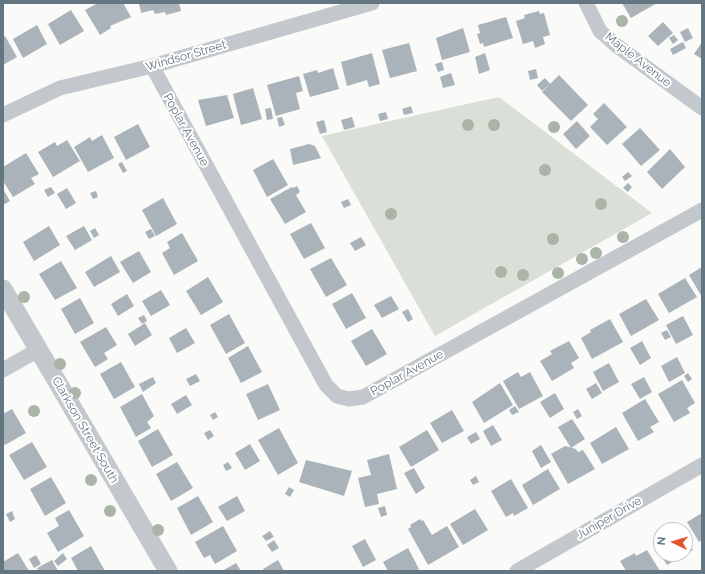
<!DOCTYPE html>
<style>
body{margin:0}
#map{position:relative;width:705px;height:574px;overflow:hidden;background:#fafaf8;font-family:Raleway,sans-serif}
canvas{display:block}
.frame{position:absolute;inset:0;border:4px solid #657683;pointer-events:none}
.north{position:absolute;left:653px;top:522px;width:40px;height:40px;box-sizing:border-box;background:#fff;border:1px solid #c1c8cd;border-radius:50%;rotate:275deg;font-size:11px;font-weight:700;line-height:16px;text-align:center;color:#657683}
.north::after{content:'';display:block;margin:auto;width:14px;height:18px;background:#e4572e;clip-path:polygon(50% 0,100% 100%,50% 72%,0 100%)}
</style>
<div id="map">
<canvas width="705" height="574"></canvas>
<div class="frame"></div>
<div class="north">N</div>
</div>
<script>
const c = document.querySelector('canvas').getContext('2d');
c.lineJoin = 'round';
function fill(path, color) {
  c.fillStyle = color;
  c.fill(path, 'evenodd');
}
function shape(rows) {
  const path = new Path2D();
  for (const r of rows) {
    path.moveTo(r[0], r[1]);
    for (let i = 2; i < r.length; i += 2) path.lineTo(r[i], r[i + 1]);
  }
  return path;
}
function trace(path, color, width, dash) {
  c.strokeStyle = color;
  c.lineWidth = width;
  c.lineCap = dash ? 'butt' : 'round';
  c.setLineDash(dash || []);
  c.stroke(path);
}
function drawText(font, color, halo, rows, align = 'center') {
  c.font = font + ' Raleway,sans-serif';
  c.lineWidth = 4;
  c.setLineDash([]);
  c.textBaseline = 'middle';
  c.strokeStyle = halo;
  c.fillStyle = color;
  for (const [text, x, y, turn = 0] of rows) {
    c.save();
    c.translate(x, y);
    c.rotate((+turn || 0) * Math.PI / 180);
    c.textAlign = isNaN(turn) ? turn : align;
    if (halo) c.strokeText(text, 0, 0);
    c.fillText(text, 0, 0);
    c.restore();
  }
}
fill(shape([
 [499,97,652,213,435,336,322,136]
]), '#dadfd7');
fill(shape([
 [98,3,123,3,131,17,110,26,111,28,100,35,85,10],
 [139,3,179,3,181,11,166,15,165,12,155,14,153,10,141,13],
 [622,3,657,3,631,18],
 [71,10,84,31,60,45,48,24],
 [539,11,540,14,544,13,550,35,543,37,545,44,535,48,533,41,523,44,516,21,525,18,524,15],
 [506,17,513,38,484,47,483,43,480,44,477,34,480,33,478,25],
 [663,22,673,33,658,46,648,36],
 [37,25,47,44,23,58,13,39],
 [463,28,470,52,442,60,436,38],
 [688,28,693,38,685,42,680,32],
 [674,35,678,40,673,44,669,38],
 [5,36,17,57,3,65,3,37],
 [683,42,686,48,673,55,670,49],
 [702,42,702,59,694,54],
 [409,43,417,71,390,78,382,50],
 [372,53,380,84,369,87,367,80,347,86,341,62],
 [485,53,490,70,479,74,475,57],
 [442,62,444,70,438,72,435,64],
 [333,68,339,89,310,97,303,74,317,70,318,73],
 [536,69,538,78,530,80,528,71],
 [451,73,455,85,443,88,440,77],
 [559,75,588,105,571,121,542,92],
 [299,76,303,91,296,93,300,109,276,116,267,85],
 [545,78,550,84,542,91,537,85],
 [253,88,262,119,241,125,233,94],
 [227,95,234,118,206,126,198,100],
 [604,103,627,127,607,145,590,127,598,119,593,114],
 [411,106,413,113,404,115,402,109],
 [271,108,273,119,267,120,265,109],
 [386,112,388,119,380,121,378,114],
 [282,117,285,125,279,127,277,118],
 [352,117,355,127,344,130,341,120],
 [324,120,327,132,320,134,316,122],
 [577,121,590,136,576,149,563,134],
 [138,124,150,147,126,160,114,137],
 [640,128,660,150,641,166,622,144],
 [102,135,114,158,88,172,74,147,90,137,92,141],
 [67,140,80,161,53,177,38,152,55,142,57,146],
 [309,144,315,146,321,158,293,165,290,149],
 [670,149,685,167,662,189,647,172],
 [26,153,39,174,31,178,35,184,13,197,3,181,3,167],
 [273,159,288,185,267,197,253,170],
 [122,162,127,171,123,173,118,164],
 [628,172,632,176,625,181,622,177],
 [628,183,632,187,628,192,623,188],
 [297,186,300,192,296,195,306,212,285,224,270,199,292,187,293,188],
 [51,187,55,193,48,197,44,190],
 [67,188,76,203,66,209,57,194],
 [3,189,10,201,3,205],
 [96,191,98,197,93,199,90,193],
 [163,198,177,224,156,236,142,210],
 [348,199,351,205,344,208,341,202],
 [311,223,325,248,304,259,290,234],
 [49,226,60,245,34,261,23,242],
 [84,226,92,240,75,250,66,236],
 [95,228,99,235,94,238,90,231],
 [151,229,155,236,149,239,145,232],
 [182,233,198,261,174,275,162,253,170,248,167,242],
 [361,237,366,245,355,251,350,243],
 [139,251,151,272,133,283,120,262],
 [111,256,120,272,94,287,85,272],
 [331,258,347,285,326,297,310,269],
 [61,261,77,288,55,300,39,274],
 [702,267,702,297,689,275],
 [208,277,223,302,201,315,186,291],
 [685,278,697,297,669,313,658,294],
 [161,290,170,305,151,316,142,301],
 [352,293,366,318,346,329,332,304],
 [127,294,134,306,118,316,111,304],
 [391,296,399,309,382,318,374,305],
 [80,298,94,323,75,334,61,309],
 [646,299,659,320,631,336,619,314],
 [408,309,413,319,408,322,402,312],
 [229,314,245,343,226,354,210,325],
 [144,315,147,321,142,324,138,318],
 [683,316,693,335,676,344,666,325],
 [610,319,623,342,592,359,581,338,591,332,590,330],
 [145,323,152,335,135,346,128,334],
 [106,327,117,345,104,353,108,359,95,367,80,342],
 [186,328,195,343,177,353,169,338],
 [372,329,387,354,366,366,351,341],
 [667,330,671,337,665,340,661,333],
 [569,341,579,358,571,363,574,368,552,381,540,361,552,354,550,351],
 [642,341,651,358,640,365,630,348],
 [248,346,262,372,241,383,228,358],
 [677,357,685,373,669,382,661,366],
 [121,362,135,387,114,399,100,374],
 [609,363,619,382,603,391,593,372],
 [518,372,521,377,530,372,543,396,519,409,503,381],
 [688,373,692,379,688,382,684,376],
 [196,374,200,381,190,386,186,379],
 [153,377,156,383,143,392,139,384],
 [644,377,652,392,640,399,631,384],
 [682,380,695,403,687,408,690,413,674,422,658,394],
 [500,383,513,405,484,423,472,402],
 [596,383,602,393,592,399,586,389],
 [268,384,280,410,258,420,246,394],
 [555,393,564,409,550,418,540,402],
 [142,394,154,416,147,422,151,428,136,437,120,407],
 [186,395,192,405,177,414,171,404],
 [645,399,659,422,650,427,654,432,638,441,622,413],
 [515,406,519,412,512,415,509,410],
 [12,409,26,433,5,445,3,442,3,414],
 [578,409,582,416,577,419,573,412],
 [452,410,464,431,442,443,430,423],
 [215,412,218,417,213,420,210,415],
 [572,419,585,439,571,448,558,427],
 [493,425,502,440,491,446,483,431],
 [616,427,629,449,602,464,590,443],
 [279,428,298,463,278,475,258,440],
 [158,429,173,455,152,467,138,441],
 [210,430,214,436,208,440,204,433],
 [427,430,439,450,411,467,399,447],
 [476,432,480,439,471,444,467,437],
 [32,442,47,467,24,480,9,455],
 [250,444,260,461,245,470,235,453],
 [541,445,551,462,541,468,532,451],
 [565,446,576,449,578,452,583,450,595,469,568,484,551,454],
 [389,454,397,489,377,494,379,504,365,507,358,478,371,475,367,460],
 [306,460,352,471,344,496,299,482],
 [177,462,193,488,171,501,156,474],
 [228,462,232,468,226,471,223,465],
 [414,468,425,488,416,494,404,473],
 [548,469,560,489,533,505,522,485],
 [476,476,479,482,473,485,470,480],
 [51,477,66,503,45,516,30,489],
 [511,479,528,508,514,516,513,513,506,517,491,491],
 [289,487,294,490,290,497,285,494],
 [198,496,213,522,191,535,177,508],
 [237,496,245,511,227,521,218,507],
 [385,506,387,515,381,517,378,508],
 [475,509,488,530,463,545,450,524],
 [69,510,84,536,58,552,47,533,59,526,55,518],
 [12,511,15,519,10,522,6,514],
 [702,513,702,540,699,542,687,522],
 [420,519,421,521,423,520,432,535,447,526,459,547,428,565,408,529,411,527,410,525],
 [223,526,237,551,215,564,210,555,204,558,195,542],
 [270,531,274,537,266,541,262,536],
 [685,537,693,550,667,565,655,546,661,542,661,554,685,554],
 [365,539,376,560,363,567,352,546],
 [274,540,279,548,272,552,267,545],
 [91,546,105,571,78,571,71,558],
 [408,548,419,569,417,571,388,571,383,562],
 [647,550,660,571,626,571,620,561,635,553,636,556],
 [18,553,29,571,3,571,3,562],
 [63,553,67,559,58,566,54,561],
 [36,555,41,564,34,568,29,559],
 [52,560,58,571,39,571,37,568],
 [278,560,284,571,264,571,263,569],
 [236,563,241,571,222,571]
]), '#aab3b9');
trace(shape([
 [586,3,600,31,617,46,702,108],
 [152,66,326,385,337,396,349,399,363,397,702,210],
 [3,115,60,88,152,66,372,3],
 [3,370,38,350],
 [517,571,702,465]
]), '#c3c8cc', 15);
trace(shape([
 [3,289,168,571]
]), '#c3c8cc', 19);
c.fillStyle = '#aab4a7';
for (const [x, y] of [
 [622,21],
 [468,125],
 [494,125],
 [554,127],
 [545,170],
 [601,204],
 [391,214],
 [623,237],
 [553,239],
 [596,253],
 [582,259],
 [501,272],
 [558,273],
 [523,275],
 [24,297],
 [60,364],
 [75,393],
 [34,411],
 [91,480],
 [110,511],
 [158,530]
]) {
  c.beginPath();
  c.arc(x, y, 6, 0, 2 * Math.PI);
  c.fill();
}
drawText('12px', '#657683', '#fff', [
 ["Windsor Street",186,56,-16],
 ["Maple Avenue",638,60,38],
 ["Poplar Avenue",186,130,61],
 ["Poplar Avenue",407,373,-29],
 ["Clarkson Street South",85,430,60],
 ["Juniper Drive",609,518,-30]
]);
</script>
